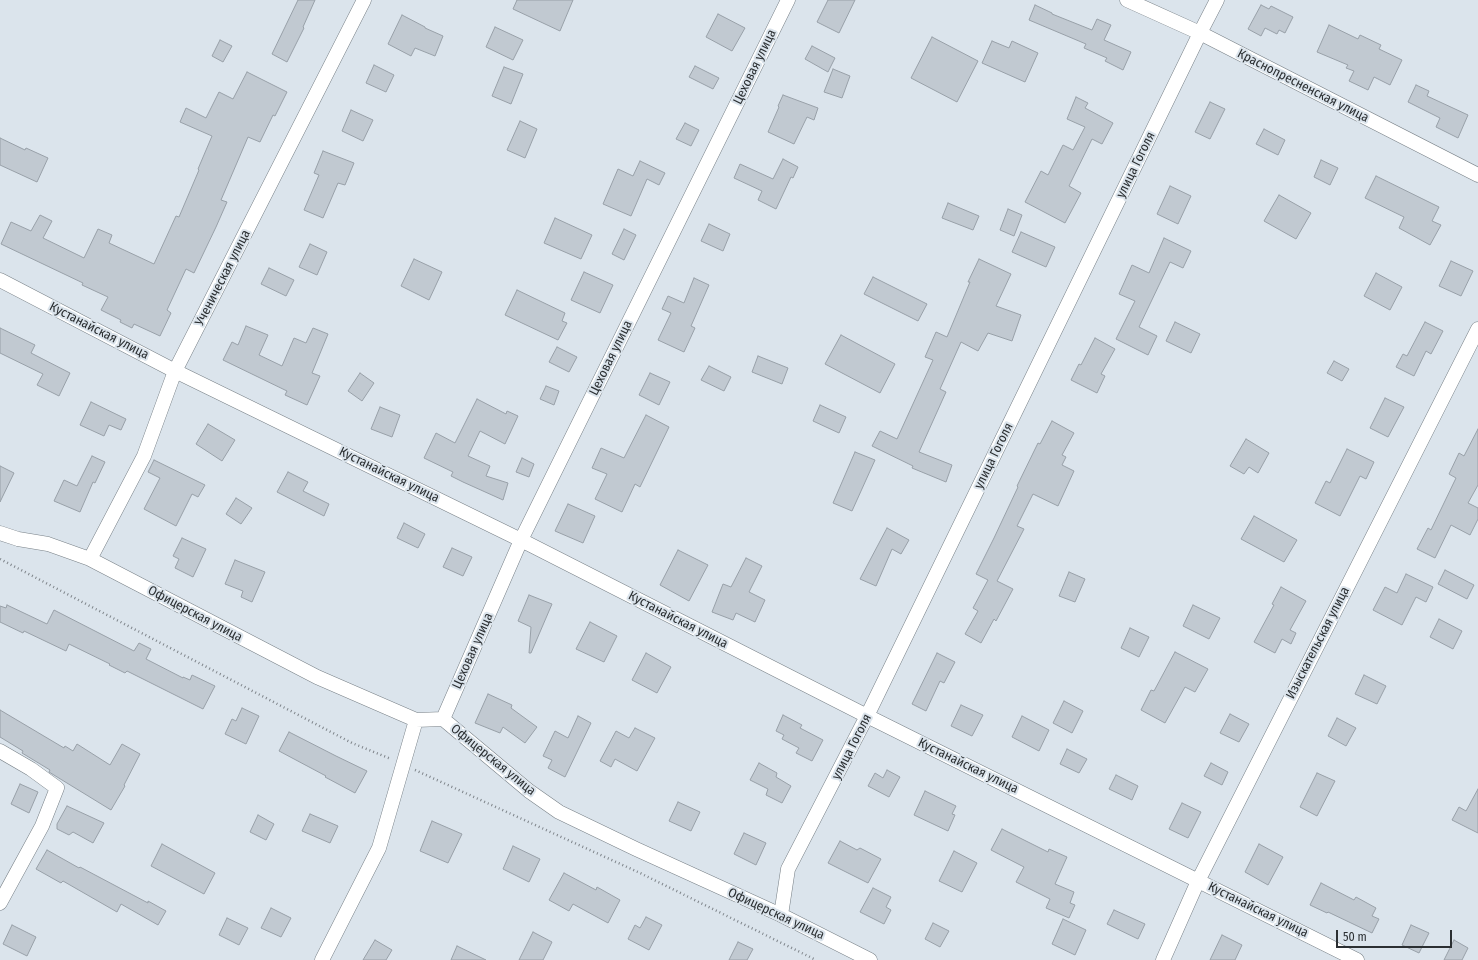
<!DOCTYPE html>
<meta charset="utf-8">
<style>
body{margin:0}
#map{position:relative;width:1478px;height:960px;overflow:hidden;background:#dbe4ec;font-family:"Fira Sans Condensed",sans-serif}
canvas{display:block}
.scale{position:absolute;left:1336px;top:930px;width:116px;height:18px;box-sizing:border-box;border:2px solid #2b2f32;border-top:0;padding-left:5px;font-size:12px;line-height:14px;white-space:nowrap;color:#2b2f32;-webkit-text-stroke:3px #dbe4ec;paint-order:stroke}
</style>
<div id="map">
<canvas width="1478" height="960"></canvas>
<div class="scale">50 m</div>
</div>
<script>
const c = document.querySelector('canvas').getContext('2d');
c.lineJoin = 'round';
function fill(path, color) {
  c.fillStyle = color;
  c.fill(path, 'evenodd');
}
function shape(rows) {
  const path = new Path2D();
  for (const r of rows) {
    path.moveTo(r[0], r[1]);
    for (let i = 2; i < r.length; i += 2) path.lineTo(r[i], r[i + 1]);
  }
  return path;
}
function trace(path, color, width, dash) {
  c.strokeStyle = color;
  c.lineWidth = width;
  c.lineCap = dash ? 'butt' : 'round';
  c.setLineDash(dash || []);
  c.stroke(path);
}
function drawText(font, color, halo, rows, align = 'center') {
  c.font = font + ' "Fira Sans Condensed",sans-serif';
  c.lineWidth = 4;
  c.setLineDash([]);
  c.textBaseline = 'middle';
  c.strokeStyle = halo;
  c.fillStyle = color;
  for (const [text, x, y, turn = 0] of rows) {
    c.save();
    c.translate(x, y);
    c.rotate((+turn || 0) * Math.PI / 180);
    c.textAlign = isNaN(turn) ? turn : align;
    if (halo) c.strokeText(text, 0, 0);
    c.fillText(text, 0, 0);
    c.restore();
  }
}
const building = shape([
 [298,0,315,0,303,27,304,28,287,62,272,54,298,0],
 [517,0,573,0,560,31,513,9,517,0],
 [828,0,855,0,839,33,817,22,828,0],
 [1035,5,1052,13,1052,14,1092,30,1097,19,1111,25,1104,40,1131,52,1123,70,1105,61,1107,58,1084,48,1086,44,1029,20,1035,5],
 [1261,5,1269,9,1271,6,1293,17,1285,33,1279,30,1277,34,1265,28,1261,36,1248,29,1261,5],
 [718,14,745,28,732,51,706,37,718,14],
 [402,15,425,27,425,28,443,36,435,56,415,48,411,56,388,44,402,15],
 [1329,25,1358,39,1360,35,1381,45,1379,49,1402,60,1390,85,1374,77,1368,90,1349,81,1354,71,1346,68,1348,65,1317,52,1329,25],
 [495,27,523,40,513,60,486,47,495,27],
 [932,37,978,61,957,102,911,78,932,37],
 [220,40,232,46,223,62,212,56,220,40],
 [992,41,1009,48,1012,41,1038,53,1025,82,982,63,992,41],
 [812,46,835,58,828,72,805,59,812,46],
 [374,65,394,75,386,92,366,83,374,65],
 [695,66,719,78,713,89,689,77,695,66],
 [504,67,523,74,511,104,492,96,504,67],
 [833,69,850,76,842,98,824,92,833,69],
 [247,72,287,92,275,116,273,115,260,142,248,137,221,200,227,202,216,227,194,273,186,269,167,310,171,313,160,336,134,324,132,328,120,322,121,320,101,310,108,297,82,285,83,283,1,244,11,222,31,231,40,215,52,221,43,238,84,258,98,229,112,235,109,243,154,264,176,216,179,217,199,170,198,169,212,136,180,122,186,108,206,118,219,92,233,99,247,72],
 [1416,85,1429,91,1427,96,1468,115,1458,138,1436,127,1440,118,1408,102,1416,85],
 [783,95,818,108,814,120,807,117,794,144,768,132,779,107,778,106,783,95],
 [1076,97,1088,103,1085,108,1113,123,1102,144,1092,139,1069,186,1081,193,1065,223,1025,202,1041,171,1048,175,1063,145,1073,150,1085,127,1067,119,1076,97],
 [1210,102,1225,109,1210,139,1195,132,1210,102],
 [351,110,373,120,363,141,342,131,351,110],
 [520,121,537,129,525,158,507,150,520,121],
 [685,123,699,130,691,146,676,139,685,123],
 [1264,129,1285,140,1278,155,1256,144,1264,129],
 [0,138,25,150,26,148,48,158,37,182,0,165,0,138],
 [323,151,354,163,345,185,338,183,323,218,304,210,319,175,314,173,323,151],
 [783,159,798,167,793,178,791,177,776,209,758,200,762,191,734,178,740,164,773,179,783,159],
 [1321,160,1338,168,1330,185,1314,177,1321,160],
 [640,161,665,173,659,185,647,179,631,216,603,204,618,169,633,176,640,161],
 [1376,176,1439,207,1432,221,1441,225,1430,245,1399,228,1404,217,1365,198,1376,176],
 [1170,186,1191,196,1178,224,1157,214,1170,186],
 [1279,195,1311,213,1296,239,1264,221,1279,195],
 [948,203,979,216,973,230,942,218,948,203],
 [1008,209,1022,215,1014,236,1000,230,1008,209],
 [555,218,592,235,581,259,544,243,555,218],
 [709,224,730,234,723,251,701,241,709,224],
 [624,229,636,235,624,260,612,254,624,229],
 [1021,232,1055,247,1046,267,1012,252,1021,232],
 [1164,238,1191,251,1183,268,1170,262,1139,327,1157,336,1148,355,1116,339,1135,301,1119,294,1132,265,1149,273,1164,238],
 [310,244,327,252,317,275,299,267,310,244],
 [414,259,442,272,429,300,401,286,414,259],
 [979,259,1011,274,996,306,1021,315,1012,341,988,333,978,351,961,342,940,389,946,392,919,452,952,465,946,482,912,468,913,466,872,446,880,431,897,439,933,360,925,357,936,332,947,337,970,282,968,282,979,259],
 [1451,261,1473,271,1461,296,1439,286,1451,261],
 [269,268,294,280,286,296,261,284,269,268],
 [584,272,613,285,600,313,571,300,584,272],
 [1376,273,1402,287,1390,310,1364,296,1376,273],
 [873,277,927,304,918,321,864,294,873,277],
 [694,278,709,285,691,326,695,328,684,352,658,340,671,313,662,309,668,296,684,303,694,278],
 [517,290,565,313,562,321,567,323,558,340,505,315,517,290],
 [1175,322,1200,334,1191,353,1166,341,1175,322],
 [1425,322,1443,331,1431,354,1426,351,1414,376,1396,367,1403,354,1407,356,1425,322],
 [246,326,268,335,259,355,282,366,294,338,306,343,313,328,328,334,312,373,320,376,307,405,285,395,287,391,223,360,232,342,238,345,246,326],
 [0,328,35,345,31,353,70,373,59,396,37,385,43,374,0,353,0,328],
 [841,335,895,364,880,393,825,364,841,335],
 [1095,338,1115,349,1101,374,1105,376,1097,393,1071,380,1079,364,1081,365,1095,338],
 [557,347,577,357,569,372,549,362,557,347],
 [758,356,788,368,782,384,752,372,758,356],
 [1334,361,1349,369,1342,381,1327,373,1334,361],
 [709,366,731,377,724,391,701,380,709,366],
 [360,373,374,383,362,401,348,391,360,373],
 [650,373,670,382,659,405,639,395,650,373],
 [546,386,559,391,554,405,540,399,546,386],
 [1385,398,1404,407,1388,437,1370,428,1385,398],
 [477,399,506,414,507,411,518,416,505,444,480,431,468,456,490,466,486,476,508,483,503,500,463,482,451,476,453,472,424,458,436,433,455,443,477,399],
 [91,402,126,419,121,430,109,425,104,436,80,425,91,402],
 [820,405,846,417,839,433,813,421,820,405],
 [380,407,400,415,392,437,371,429,380,407],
 [646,415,669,427,640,487,635,484,622,512,595,499,607,474,592,468,601,448,624,458,646,415],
 [1052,421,1074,433,1062,455,1066,457,1062,465,1074,471,1058,506,1033,494,1017,526,1024,529,997,581,1013,589,996,621,994,619,981,643,965,634,978,611,973,608,988,580,976,574,994,538,1018,487,1017,486,1038,443,1040,444,1052,421],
 [208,424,235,440,222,461,196,444,208,424],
 [1478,429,1478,485,1468,503,1478,508,1478,519,1470,535,1451,525,1435,558,1417,549,1428,528,1431,530,1456,478,1449,474,1459,453,1464,456,1478,429],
 [1246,439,1269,453,1258,473,1249,467,1244,474,1230,466,1246,439],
 [1347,449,1374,462,1366,479,1360,476,1340,516,1315,503,1326,481,1330,483,1347,449],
 [855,452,875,460,852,511,833,503,855,452],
 [92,456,105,462,95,483,93,482,80,512,54,501,64,480,77,486,92,456],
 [522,458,534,464,529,477,516,472,522,458],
 [154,460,205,485,198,497,192,494,176,526,144,509,160,478,148,472,154,460],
 [0,466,14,473,0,502,0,466],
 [288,472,308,482,303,491,329,504,324,516,277,492,288,472],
 [236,498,252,508,241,524,226,514,236,498],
 [568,504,595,516,583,543,555,531,568,504],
 [1254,516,1297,540,1284,562,1241,539,1254,516],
 [404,523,425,534,418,548,397,538,404,523],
 [887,528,909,540,901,554,892,549,876,586,860,579,887,528],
 [182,538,206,549,193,577,175,568,179,559,173,556,182,538],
 [452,548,472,557,463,576,443,567,452,548],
 [678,550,708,565,689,601,660,585,678,550],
 [746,558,762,566,749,592,765,600,755,622,736,613,733,620,712,612,723,584,731,587,746,558],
 [235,560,265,572,252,602,241,597,243,591,225,584,235,560],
 [1445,570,1474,585,1467,599,1438,584,1445,570],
 [1069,572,1085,579,1075,602,1059,596,1069,572],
 [1406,574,1433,587,1426,602,1416,597,1402,625,1373,610,1385,587,1397,593,1406,574],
 [1281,587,1306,601,1290,630,1296,633,1291,644,1282,639,1275,653,1254,642,1274,605,1272,604,1281,587],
 [529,595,552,604,531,653,529,653,531,627,518,621,529,595],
 [7,605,47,624,54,610,134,651,139,643,151,649,146,659,183,678,183,677,190,680,192,675,215,686,203,709,127,671,125,673,109,665,110,664,69,644,66,651,24,631,23,633,0,622,0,606,6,608,7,605],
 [1193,605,1220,618,1209,639,1183,626,1193,605],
 [1439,619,1462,631,1453,649,1430,637,1439,619],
 [590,622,617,636,604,662,576,649,590,622],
 [1130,628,1149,637,1139,657,1121,648,1130,628],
 [1175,652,1208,669,1195,692,1185,687,1165,723,1141,710,1151,690,1154,691,1175,652],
 [646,653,671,667,657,693,632,680,646,653],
 [937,653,955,662,944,683,940,681,926,711,912,704,937,653],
 [1364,675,1386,686,1377,704,1355,694,1364,675],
 [488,694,512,705,511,708,537,727,525,743,503,727,500,733,475,723,488,694],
 [1064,701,1083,711,1072,733,1053,723,1064,701],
 [961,705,983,715,972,736,951,726,961,705],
 [242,708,259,716,246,744,225,734,232,719,236,721,242,708],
 [0,710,64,748,65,746,73,751,77,744,110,765,122,744,140,754,124,785,125,786,111,810,49,772,50,770,22,753,23,751,0,737,0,710],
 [1230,714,1249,724,1239,742,1220,733,1230,714],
 [783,715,802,725,800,728,823,740,812,761,796,753,799,748,782,739,784,735,776,731,783,715],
 [578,716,591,723,565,777,548,768,552,760,543,756,555,731,568,738,578,716],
 [1022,716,1049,730,1039,751,1012,737,1022,716],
 [1337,718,1356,728,1346,746,1328,736,1337,718],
 [635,728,655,738,637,771,615,759,611,767,600,761,616,731,629,738,635,728],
 [289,732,336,756,367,771,355,793,325,777,326,776,279,751,289,732],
 [1067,749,1087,759,1079,773,1060,764,1067,749],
 [759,763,777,773,776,777,791,786,782,803,766,795,768,789,750,780,759,763],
 [1211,763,1228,772,1222,785,1204,776,1211,763],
 [887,770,900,777,889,797,868,786,875,773,883,778,887,770],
 [1317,773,1335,781,1317,816,1300,807,1317,773],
 [1116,775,1138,786,1132,800,1109,789,1116,775],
 [20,784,38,792,29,813,11,804,20,784],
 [1478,789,1478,833,1452,820,1459,807,1466,811,1478,789],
 [925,791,956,806,952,814,955,815,948,831,914,815,925,791],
 [678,802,700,812,691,831,669,821,678,802],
 [1182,803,1201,812,1188,838,1169,829,1182,803],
 [67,806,104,823,93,843,73,832,69,835,57,829,57,824,67,806],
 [310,814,338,826,330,843,302,831,310,814],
 [258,815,274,824,266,840,250,832,258,815],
 [432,821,462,834,448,863,420,851,432,821],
 [1002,829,1048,852,1049,849,1067,857,1055,884,1074,892,1070,903,1075,905,1069,918,1046,908,1050,899,1016,882,1024,867,991,850,1002,829],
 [744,833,766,843,756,865,734,854,744,833],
 [840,841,857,850,860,848,881,859,868,883,828,863,840,841],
 [162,844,215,873,204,894,151,866,162,844],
 [1259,844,1283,857,1268,885,1245,872,1259,844],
 [513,846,540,859,529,882,503,869,513,846],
 [47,850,79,868,80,867,148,903,148,901,166,911,158,925,121,904,117,912,63,881,61,883,36,869,47,850],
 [954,851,977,863,962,892,939,881,954,851],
 [564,873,596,890,597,887,620,900,608,923,573,904,569,911,549,900,564,873],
 [1321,883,1354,900,1356,897,1376,908,1372,916,1379,919,1372,933,1328,912,1327,913,1310,905,1321,883],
 [873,888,891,897,886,907,891,910,884,924,860,912,873,888],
 [271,908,291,918,281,937,261,928,271,908],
 [1114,910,1145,924,1138,939,1107,924,1114,910],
 [646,917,662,925,649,950,628,939,635,925,640,928,646,917],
 [227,918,248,928,239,945,219,935,227,918],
 [1063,919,1086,930,1075,955,1052,944,1063,919],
 [933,923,949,931,940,947,925,939,933,923],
 [12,925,36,937,27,956,3,944,12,925],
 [1411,925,1429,933,1419,953,1402,945,1411,925],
 [533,932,552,942,543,960,519,960,533,932],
 [1222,935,1242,945,1235,960,1210,960,1222,935],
 [375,940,392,950,386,960,363,960,375,940],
 [1454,940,1468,948,1462,960,1444,960,1454,940],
 [738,942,753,949,747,960,729,960,738,942],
 [457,946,486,960,451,960,457,946]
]);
fill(building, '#c1c9d1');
trace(building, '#98a0a8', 1);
const street = shape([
 [1127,0,1200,33,1478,175],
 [0,280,175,371,521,540,867,716,1357,960],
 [0,533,18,539,48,544,90,559,317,677,416,720,443,719,529,791,559,812,636,849,781,915,870,960],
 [90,559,144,456,175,371,364,0],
 [443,719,521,540,788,0],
 [0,751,31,769,57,788,42,826,0,903],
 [781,915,788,869,867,716,1200,33,1217,0],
 [322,960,379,848,416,720],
 [1163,960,1198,881,1478,329]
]);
trace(street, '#788087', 15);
trace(shape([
 [0,559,352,743,391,759],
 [415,770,640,873,816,960]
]), '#7f858b', 2.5, [1, 3]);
trace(street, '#fff', 14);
drawText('13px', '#2b2f32', '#dbe4ec', [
 ["Цеховая улица",755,67,-64],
 ["Краснопресненская улица",1303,86,27],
 ["улица Гоголя",1136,165,-64],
 ["Ученическая улица",223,278,-63],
 ["Кустанайская улица",99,331,27],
 ["Цеховая улица",611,358,-64],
 ["улица Гоголя",994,456,-64],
 ["Кустанайская улица",389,475,26],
 ["Офицерская улица",195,614,28],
 ["Кустанайская улица",678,620,27],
 ["Изыскательская улица",1318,643,-63],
 ["Цеховая улица",473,651,-66],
 ["улица Гоголя",852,747,-63],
 ["Офицерская улица",493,760,39],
 ["Кустанайская улица",968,766,26],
 ["Кустанайская улица",1258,910,26],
 ["Офицерская улица",776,914,25]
]);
</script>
